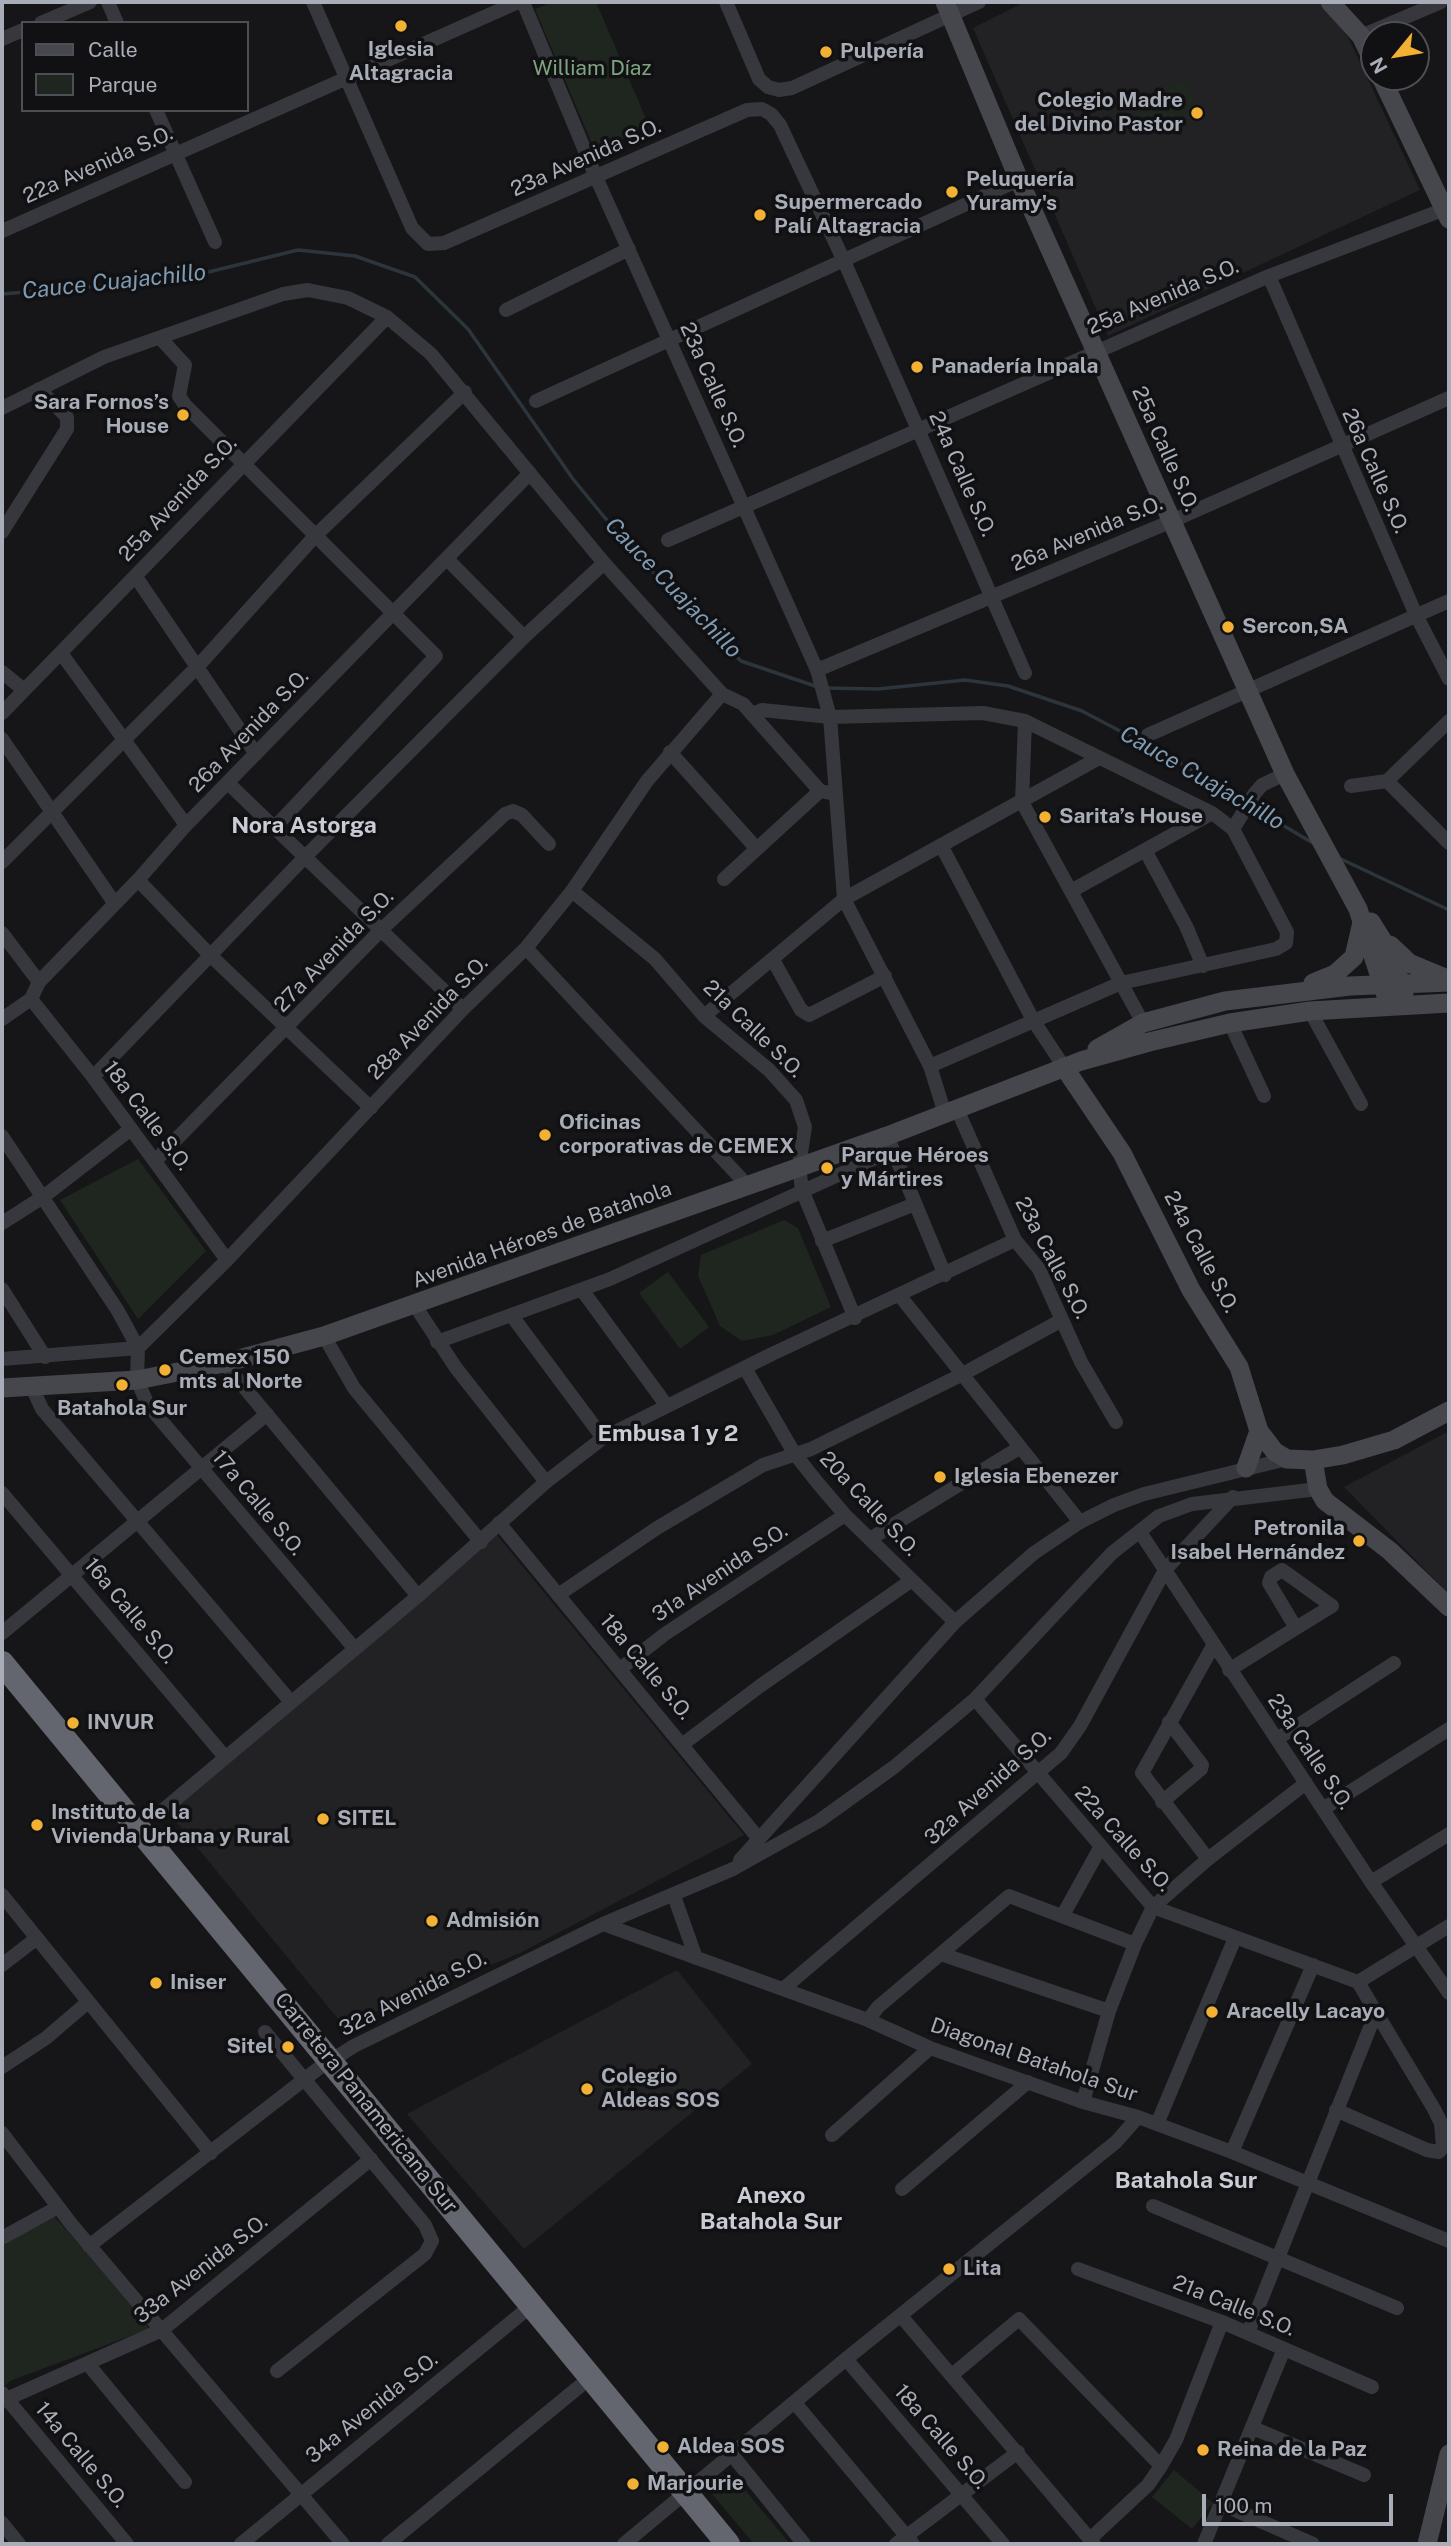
<!DOCTYPE html>
<meta charset="utf-8">
<style>
body{margin:0}
#map{position:relative;width:1451px;height:2546px;overflow:hidden;background:#161618;font-family:"Public Sans",sans-serif}
canvas{display:block}
.frame{position:absolute;inset:0;border:4px solid #a8adb8;pointer-events:none}
.legend{position:absolute;left:21px;top:21px;width:228px;height:91px;box-sizing:border-box;background:#111113;border:2px solid #4d4f55;margin:0;padding:9px 12px;list-style:none;font-size:21px;color:#a8adb8}
.legend li{display:flex;align-items:center;gap:14px;height:35px}
.legend b{width:35px;border:2px solid #4d4f55}
.north{position:absolute;left:1360px;top:21px;width:70px;height:70px;box-sizing:border-box;background:#111113;border:2px solid #4d4f55;border-radius:50%;rotate:240deg;font-size:19px;font-weight:700;line-height:28px;text-align:center;color:#a8adb8}
.north::after{content:'';display:block;margin:auto;width:24px;height:32px;background:#f2b134;clip-path:polygon(50% 0,100% 100%,50% 72%,0 100%)}
.scale{position:absolute;left:1202px;top:2494px;width:191px;height:32px;box-sizing:border-box;border:4px solid #a8adb8;border-top:0;padding-left:9px;font-size:21px;line-height:24px;white-space:nowrap;color:#a8adb8;-webkit-text-stroke:5px #111113;paint-order:stroke}
</style>
<div id="map">
<canvas width="1451" height="2546"></canvas>
<div class="frame"></div>
<ul class="legend">
<li><b style="height:9px;background:#45474d"></b>Calle</li>
<li><b style="height:19px;background:#1e261f"></b>Parque</li>
</ul>
<div class="north">N</div>
<div class="scale">100 m</div>
</div>
<script>
const c = document.querySelector('canvas').getContext('2d');
c.lineJoin = 'round';
function fill(path, color) {
  c.fillStyle = color;
  c.fill(path, 'evenodd');
}
function shape(rows) {
  const path = new Path2D();
  for (const r of rows) {
    path.moveTo(r[0], r[1]);
    for (let i = 2; i < r.length; i += 2) path.lineTo(r[i], r[i + 1]);
  }
  return path;
}
function trace(path, color, width, dash) {
  c.strokeStyle = color;
  c.lineWidth = width;
  c.lineCap = dash ? 'butt' : 'round';
  c.setLineDash(dash || []);
  c.stroke(path);
}
function drawText(font, color, halo, rows, align = 'center') {
  c.font = font + ' "Public Sans",sans-serif';
  c.lineWidth = 7;
  c.setLineDash([]);
  c.textBaseline = 'middle';
  c.strokeStyle = halo;
  c.fillStyle = color;
  for (const [text, x, y, turn = 0] of rows) {
    c.save();
    c.translate(x, y);
    c.rotate((+turn || 0) * Math.PI / 180);
    c.textAlign = isNaN(turn) ? turn : align;
    if (halo) c.strokeText(text, 0, 0);
    c.fillText(text, 0, 0);
    c.restore();
  }
}
fill(shape([
 [1025,2,1322,2,1348,37,1420,190,1108,336,973,28],
 [1449,1431,1449,1594,1344,1487],
 [496,1534,744,1835,520,1953,343,2025,169,1813],
 [677,1970,752,2064,524,2249,407,2114]
]), '#222225');
fill(shape([
 [553,2,596,2,650,128,595,151,535,9],
 [1184,80,1199,111,1149,136,1133,104],
 [138,1159,206,1251,138,1319,60,1200],
 [784,1220,798,1228,831,1307,773,1335,742,1341,720,1326,698,1276,701,1255],
 [668,1272,709,1327,680,1349,639,1293],
 [54,2216,142,2316,149,2329,10,2381,2,2388,2,2246],
 [1174,2470,1213,2503,1192,2529,1152,2497],
 [730,2473,736,2479,790,2544,754,2544,707,2488,721,2475]
]), '#1e261f');
trace(shape([
 [2,294,180,279,298,250,355,256,415,277,468,329,573,479,633,552,741,661,818,687],
 [825,688,878,689,965,680,1008,686,1082,711,1175,760,1244,802],
 [1250,806,1313,843],
 [1341,859,1449,910]
]), '#2c353c', 3.5);
trace(shape([
 [108,2,117,23],
 [313,2,412,228,428,244,444,243,747,110,762,109,771,114,780,125,844,261,1025,673],
 [523,2,596,177,817,670,830,717,844,899,930,1066,945,1114],
 [726,2,759,79,768,87,779,90,792,88,979,2],
 [41,23,90,2],
 [1361,36,1441,2],
 [2,39,23,30],
 [156,110,215,242],
 [2,231,518,2],
 [1269,276,1416,615,1449,679],
 [506,310,629,249],
 [161,339,185,365,179,396,185,405,436,656,274,828],
 [536,401,1019,180],
 [2,408,104,357,283,294,308,290,348,298,387,317,431,354,604,563,722,694,743,704,820,791,835,794],
 [2,532,67,429,67,417,39,389],
 [668,540,1269,276,1445,209],
 [447,559,524,637],
 [136,577,256,754],
 [61,653,186,825],
 [817,670,1172,521,1449,398],
 [2,672,24,690],
 [2,713,387,317],
 [753,714,762,710,830,717,983,713,1025,721,1212,813,1233,829,1287,932,1286,943,1276,949,1121,983,930,1066],
 [1025,721,1022,802,1143,1023],
 [1148,735,1449,601],
 [2,739,115,904],
 [670,752,757,849],
 [1387,781,1449,721],
 [228,783,463,1009],
 [1351,786,1387,781,1449,843],
 [1233,829,1255,793,1262,785,1285,774],
 [941,845,1033,1020,1064,1067],
 [1145,850,1186,926,1203,966],
 [2,862,199,665,315,536,465,392],
 [724,879,820,791],
 [138,880,211,956,371,1108],
 [572,891,655,959,704,1016,769,1070,796,1100,805,1127,799,1166,802,1190,855,1318],
 [1071,891,1212,813],
 [2,933,39,982],
 [526,948,748,1186],
 [773,960,801,1010,809,1015,885,976],
 [31,999,93,1077,227,1260],
 [1310,1011,1361,1104],
 [704,1016,844,899,1099,758],
 [2,1019,31,999,39,982,138,880,186,825,530,473],
 [1230,1023,1264,1096],
 [93,1077,305,857,524,637,604,563],
 [957,1109,1015,1240,1039,1269,1081,1362,1116,1422],
 [2,1136,118,1311,138,1348,137,1380,148,1405,355,1649],
 [893,1150,945,1275],
 [155,1161,381,930,505,814,513,811,522,815,549,844],
 [2,1223,43,1197,131,1129],
 [822,1241,915,1204],
 [2,1289,45,1357],
 [582,1290,667,1406],
 [900,1296,1080,1522],
 [414,1304,456,1368,546,1482],
 [512,1316,603,1438],
 [324,1336,354,1388,481,1542],
 [437,1342,610,1279,893,1150,887,1136],
 [138,1348,227,1260,463,1009,526,948,572,891,647,781,722,694],
 [2,1359,138,1348],
 [224,1363,418,1596],
 [745,1368,794,1453,817,1482,845,1515,955,1622],
 [32,1387,42,1409,291,1702],
 [2,1493,225,1757],
 [499,1523,759,1839],
 [1140,1532,1371,1882,1449,1993],
 [870,1539,1019,1448],
 [558,1595,657,1528,763,1465,811,1449,961,1375,1062,1320],
 [2,1633,267,1414],
 [620,1669,665,1634,845,1515],
 [1229,1670,1296,1628,1332,1606,1282,1570,1271,1577,1269,1583,1296,1628],
 [975,1699,1153,1907,1358,1982],
 [1277,1739,1394,1663],
 [683,1744,760,1686,912,1580],
 [1162,1802,1201,1769,1202,1765,1169,1722],
 [1323,1809,1449,1729],
 [163,1810,418,1596,546,1482,603,1438,772,1354,1015,1240],
 [1208,1859,1142,1773,1213,1646],
 [740,1860,955,1622,1034,1553,1080,1522,1114,1505,1144,1494,1287,1459],
 [1371,1882,1449,1834],
 [2,1895,211,2153],
 [674,1896,696,1958],
 [1063,1915,1100,1848],
 [603,1924,868,2020,930,2048,1083,2102,1138,2117,1232,2152,1449,2241],
 [944,1955,1109,2011],
 [2,1965,37,1938],
 [1358,1982,1449,1926],
 [783,1989,1061,1753,1080,1726,1165,1570,1233,1497],
 [868,2020,878,2007,1009,1896,1135,1944],
 [265,2032,425,2225,432,2241,425,2254,277,2371],
 [2,2067,46,2038,88,2002],
 [1083,2102,1109,2011,1135,1944,1153,1907,1208,1859,1306,1783],
 [1336,2110,1427,2150,1439,2152,1443,2147,1441,2123,1434,2109,1358,1982],
 [1157,2124,1235,1938],
 [2,2133,72,2225,343,2544],
 [832,2135,930,2048],
 [1232,2152,1313,1965],
 [902,2189,1028,2082],
 [1153,2206,1397,2308],
 [2,2238,58,2207],
 [89,2246,319,2068,354,2046,603,1924,733,1869,819,1821,894,1767,975,1699,1112,1553,1159,1516,1192,1504,1318,1489],
 [1078,2269,1222,2322,1372,2387],
 [901,2316,1094,2544],
 [1248,2333,1375,2015],
 [846,2359,1003,2544],
 [88,2364,185,2482],
 [952,2375,1019,2319,1161,2466],
 [2,2393,127,2544],
 [2,2401,162,2330,371,2159],
 [795,2403,913,2544],
 [1253,2428,1364,2475],
 [733,2456,804,2544],
 [1221,2504,1313,2544],
 [2,2523,19,2544],
 [1090,2539,1148,2485,1161,2466,1176,2440,1222,2322],
 [241,2544,532,2305],
 [388,2544,580,2386],
 [624,2544,846,2359,1116,2142,1138,2117],
 [896,2544,1018,2452],
 [1204,2544,1284,2349]
]), '#37383d', 14);
trace(shape([
 [945,2,1019,180,1285,774,1358,909,1389,1005],
 [1330,2,1361,36,1374,63],
 [1381,77,1449,219],
 [1371,922,1391,954,1404,993],
 [1390,945,1409,963,1445,978],
 [1313,983,1335,974,1354,957,1362,922],
 [1097,1049,1143,1023,1225,1001,1350,986,1449,982],
 [1064,1067,1122,1153,1191,1290,1239,1367,1259,1431,1275,1452,1287,1459,1313,1460,1343,1455,1394,1440,1449,1411],
 [2,1388,137,1380,224,1363,324,1336,887,1136,1081,1061,1149,1042,1230,1023,1310,1011,1449,1003],
 [1313,1460,1318,1489,1325,1501,1390,1551,1449,1607],
 [1246,1468,1259,1431],
 [1427,2544,1449,2454]
]), '#45474d', 19);
trace(shape([
 [2,1663,728,2544]
]), '#63666e', 24);
for (const [x, y, r, color] of [
 [401,26,7,"#f2b134"],
 [826,52,7,"#f2b134"],
 [1197,113,7,"#f2b134"],
 [952,192,7,"#f2b134"],
 [760,215,7,"#f2b134"],
 [917,367,7,"#f2b134"],
 [183,415,7,"#f2b134"],
 [1228,627,7,"#f2b134"],
 [1045,817,7,"#f2b134"],
 [545,1135,7,"#f2b134"],
 [827,1168,7,"#f2b134"],
 [165,1370,7,"#f2b134"],
 [122,1385,7,"#f2b134"],
 [940,1477,7,"#f2b134"],
 [1359,1541,7,"#f2b134"],
 [73,1723,7,"#f2b134"],
 [323,1819,7,"#f2b134"],
 [37,1825,7,"#f2b134"],
 [432,1921,7,"#f2b134"],
 [156,1983,7,"#f2b134"],
 [1212,2012,7,"#f2b134"],
 [288,2047,7,"#f2b134"],
 [587,2089,7,"#f2b134"],
 [949,2269,7,"#f2b134"],
 [663,2447,7,"#f2b134"],
 [1203,2450,7,"#f2b134"],
 [633,2484,7,"#f2b134"]
]) {
  const dot = new Path2D();
  dot.arc(x, y, r, 0, 2 * Math.PI);
  c.fillStyle = color;
  c.fill(dot);
  trace(dot, '#111113', 2.5);
}
drawText('bold 21px', '#a8adb8', '#111113', [
 ["Iglesia",401,50,"center"],
 ["Altagracia",401,74,"center"],
 ["Pulpería",840,52],
 ["Colegio Madre",1183,101,"right"],
 ["del Divino Pastor",1183,125,"right"],
 ["Peluquería",966,180],
 ["Yuramy's",966,204],
 ["Supermercado",774,203],
 ["Palí Altagracia",774,227],
 ["Panadería Inpala",931,367],
 ["Sara Fornos’s",169,403,"right"],
 ["House",169,427,"right"],
 ["Sercon,SA",1242,627],
 ["Sarita’s House",1059,817],
 ["Oficinas",559,1123],
 ["corporativas de CEMEX",559,1147],
 ["Parque Héroes",841,1156],
 ["y Mártires",841,1180],
 ["Cemex 150",179,1358],
 ["mts al Norte",179,1382],
 ["Batahola Sur",122,1409,"center"],
 ["Iglesia Ebenezer",954,1477],
 ["Petronila",1345,1529,"right"],
 ["Isabel Hernández",1345,1553,"right"],
 ["INVUR",87,1723],
 ["Instituto de la",51,1813],
 ["Vivienda Urbana y Rural",51,1837],
 ["SITEL",337,1819],
 ["Admisión",446,1921],
 ["Iniser",170,1983],
 ["Aracelly Lacayo",1226,2012],
 ["Sitel",274,2047,"right"],
 ["Colegio",601,2077],
 ["Aldeas SOS",601,2101],
 ["Lita",963,2269],
 ["Aldea SOS",677,2447],
 ["Reina de la Paz",1217,2450],
 ["Marjourie",647,2484]
], 'left');
drawText('21px', '#7fa381', '#111113', [
 ["William Díaz",592,69]
]);
drawText('21px', '#a8adb8', '#111113', [
 ["23a Avenida S.O.",586,158,-24],
 ["22a Avenida S.O.",98,165,-24],
 ["25a Avenida S.O.",1163,297,-23],
 ["23a Calle S.O.",713,385,66],
 ["25a Calle S.O.",1165,449,66],
 ["26a Calle S.O.",1375,471,66],
 ["24a Calle S.O.",962,474,66],
 ["25a Avenida S.O.",178,499,-47],
 ["26a Avenida S.O.",1087,534,-23],
 ["26a Avenida S.O.",249,731,-46],
 ["27a Avenida S.O.",334,951,-46],
 ["28a Avenida S.O.",428,1018,-46],
 ["21a Calle S.O.",753,1029,44],
 ["18a Calle S.O.",147,1116,53],
 ["Avenida Héroes de Batahola",542,1235,-20],
 ["24a Calle S.O.",1201,1252,62],
 ["23a Calle S.O.",1052,1258,62],
 ["17a Calle S.O.",258,1503,50],
 ["20a Calle S.O.",869,1504,47],
 ["31a Avenida S.O.",720,1573,-34],
 ["16a Calle S.O.",130,1611,50],
 ["18a Calle S.O.",646,1667,50],
 ["23a Calle S.O.",1310,1752,56],
 ["32a Avenida S.O.",988,1787,-42],
 ["22a Calle S.O.",1123,1839,48],
 ["32a Avenida S.O.",413,1994,-27],
 ["Diagonal Batahola Sur",1034,2060,19],
 ["Carretera Panamericana Sur",366,2103,51],
 ["33a Avenida S.O.",201,2269,-38],
 ["21a Calle S.O.",1234,2306,22],
 ["34a Avenida S.O.",372,2408,-39],
 ["18a Calle S.O.",941,2437,49],
 ["14a Calle S.O.",81,2455,50]
]);
drawText('italic 23px', '#7f9bb3', '#111113', [
 ["Cauce Cuajachillo",114,282,-6],
 ["Cauce Cuajachillo",673,588,46],
 ["Cauce Cuajachillo",1202,778,30]
]);
drawText('bold 23px', '#c9ccd4', '#111113', [
 ["Nora Astorga",304,826],
 ["Embusa 1 y 2",668,1434],
 ["Batahola Sur",1186,2181],
 ["Anexo",771,2196],
 ["Batahola Sur",771,2222]
]);
</script>
